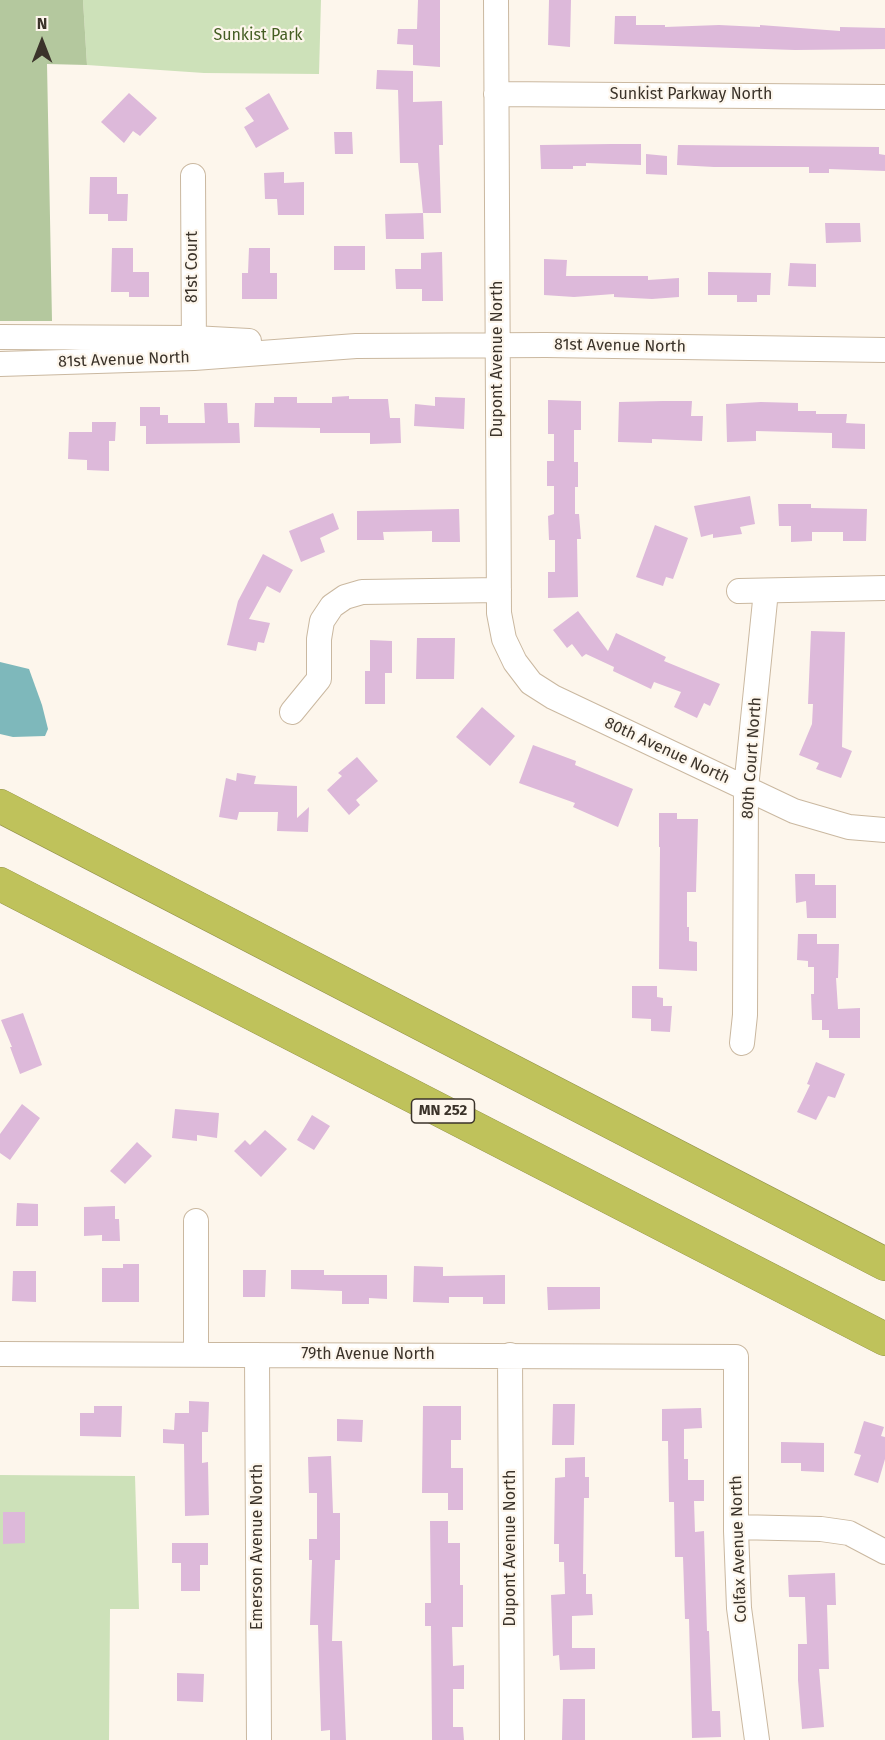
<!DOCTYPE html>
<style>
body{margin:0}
#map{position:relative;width:885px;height:1740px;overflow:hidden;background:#fdf6ec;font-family:"Fira Sans",sans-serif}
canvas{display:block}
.north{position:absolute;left:12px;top:12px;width:60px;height:60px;-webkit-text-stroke:4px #fdf6ec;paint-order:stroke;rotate:0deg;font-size:16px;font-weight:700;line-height:24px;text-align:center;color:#3b332a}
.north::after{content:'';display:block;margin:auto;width:21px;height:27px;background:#3b332a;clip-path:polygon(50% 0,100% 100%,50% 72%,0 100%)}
</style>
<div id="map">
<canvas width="885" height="1740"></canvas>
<div class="north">N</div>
</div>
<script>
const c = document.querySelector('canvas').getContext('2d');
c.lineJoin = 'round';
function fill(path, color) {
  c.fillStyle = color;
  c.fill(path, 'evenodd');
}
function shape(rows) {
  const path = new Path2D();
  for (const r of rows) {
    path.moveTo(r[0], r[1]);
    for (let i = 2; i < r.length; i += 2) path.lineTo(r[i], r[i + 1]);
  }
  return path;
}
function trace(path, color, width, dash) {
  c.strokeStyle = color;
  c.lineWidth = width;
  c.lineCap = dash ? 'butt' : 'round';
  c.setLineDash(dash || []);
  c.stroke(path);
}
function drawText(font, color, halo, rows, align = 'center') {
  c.font = font + ' "Fira Sans",sans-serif';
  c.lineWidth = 4.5;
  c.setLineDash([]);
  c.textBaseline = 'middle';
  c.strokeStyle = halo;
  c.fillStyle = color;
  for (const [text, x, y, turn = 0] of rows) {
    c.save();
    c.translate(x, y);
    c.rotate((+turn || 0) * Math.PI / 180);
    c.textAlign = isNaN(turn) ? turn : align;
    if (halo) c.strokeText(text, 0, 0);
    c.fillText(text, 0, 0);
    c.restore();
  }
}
fill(shape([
 [83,0,321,0,319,74,204,73,87,65],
 [0,1475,135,1476,139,1609,110,1609,109,1740,0,1740]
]), '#cde1b9');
fill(shape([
 [0,0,83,0,87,65,47,64,52,321,0,321]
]), '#b4c89e');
fill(shape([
 [0,662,29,669,42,705,48,729,45,736,13,737,0,734]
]), '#7eb8bb');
fill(shape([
 [418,0,440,0,440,67,413,65,413,45,397,44,398,29,417,29],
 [549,0,571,0,570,47,548,45],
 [615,16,636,16,636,25,665,25,665,27,719,25,760,27,760,25,840,31,840,27,885,28,885,49,795,50,614,44],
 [377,70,413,71,413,102,442,101,443,145,439,145,441,213,423,213,418,163,400,163,398,90,376,89],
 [129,93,157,118,140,136,133,131,124,143,101,122],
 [269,93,289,129,256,148,244,127,254,121,245,108],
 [334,132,352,132,353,154,335,154],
 [611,144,641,144,641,165,586,163,586,166,573,166,573,169,541,169,540,145],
 [678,145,879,147,879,154,885,155,885,171,829,169,829,173,809,173,809,167,714,167,677,165],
 [646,154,667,156,667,175,646,174],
 [284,172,284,183,304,182,304,215,278,215,277,199,265,199,264,173],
 [90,177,117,177,117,194,128,194,127,221,108,221,108,214,89,214],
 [423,213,424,239,386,239,385,214],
 [825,223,860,223,861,242,826,243],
 [334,246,365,246,365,270,334,270],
 [112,248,133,248,133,272,149,272,149,297,129,297,129,292,111,292],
 [249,248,270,248,270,273,277,273,277,299,242,299,242,273,248,273],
 [442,252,443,301,422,301,422,289,396,289,395,269,421,269,421,253],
 [544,259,567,260,566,276,648,276,648,280,679,278,679,297,652,299,614,297,614,294,574,297,544,295],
 [790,263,816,264,816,287,788,286],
 [708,272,771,273,770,295,757,295,757,302,737,302,737,295,708,295],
 [349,396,349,399,388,399,390,418,400,418,401,443,370,444,370,433,320,433,320,428,254,427,255,403,274,403,274,397,297,397,297,403,332,403,332,397],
 [435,397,465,398,464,429,414,426,415,404,435,406],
 [548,400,581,401,581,430,574,430,574,462,578,462,578,487,575,487,575,514,579,514,581,539,577,539,578,597,548,598,548,572,555,572,555,540,549,540,548,516,554,514,554,486,547,486,547,461,554,461,554,434,548,434],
 [663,401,692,401,691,416,703,416,702,441,652,439,652,443,618,442,619,402],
 [761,402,798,403,798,411,816,411,816,414,847,414,846,423,865,424,865,449,832,448,832,433,756,431,756,441,727,442,726,404],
 [204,403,227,403,228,423,239,423,240,443,146,444,146,426,140,426,140,407,160,407,160,415,168,415,168,423,205,423],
 [92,422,116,422,115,441,109,441,109,471,87,470,87,460,68,459,69,432,92,432],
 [750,496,755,524,740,527,742,534,713,538,713,534,701,537,694,506],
 [778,504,811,504,811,508,867,509,866,541,843,541,843,532,812,532,812,541,791,542,791,526,779,526],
 [459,509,460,542,432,542,432,531,383,532,384,540,357,540,357,511],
 [333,513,339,529,320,538,325,552,301,562,289,531],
 [655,525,688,538,673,579,666,577,663,586,636,577],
 [263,554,293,570,280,593,267,586,249,619,270,623,264,643,258,642,256,651,227,645,238,601],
 [578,611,608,651,616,633,666,657,664,661,720,684,710,706,704,703,697,718,674,707,681,692,654,682,651,689,613,671,614,667,586,654,582,657,572,644,567,648,553,630],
 [811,631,845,632,842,747,852,751,841,778,816,769,819,763,799,755,812,724,813,704,808,704],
 [417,638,455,638,454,679,416,679],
 [370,640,392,641,392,673,385,673,385,704,365,704,365,671,370,671],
 [482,707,515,736,490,766,456,737],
 [533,745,576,761,575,765,633,789,618,827,573,807,575,803,519,783],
 [357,757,378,781,356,800,360,805,349,815,327,790,342,776,338,773],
 [237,773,256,776,254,784,297,786,297,818,309,807,308,832,277,831,278,812,239,812,237,820,219,817,226,778,236,781],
 [659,813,677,813,677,819,698,819,696,892,687,892,687,927,689,927,689,941,697,942,697,971,659,969,660,847,659,847],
 [795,874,815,874,815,885,836,885,836,918,807,918,806,901,796,903],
 [798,934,817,934,817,944,839,944,838,978,836,978,838,1009,860,1008,860,1038,829,1038,829,1030,822,1030,822,1020,812,1020,811,994,814,994,814,967,808,967,808,961,797,960],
 [632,986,657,986,657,997,663,998,663,1006,672,1006,670,1032,651,1031,651,1019,632,1018],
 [23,1013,42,1065,20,1074,10,1047,12,1047,1,1020],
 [816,1062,845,1074,835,1098,828,1096,816,1120,797,1112,810,1085,807,1084],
 [22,1104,40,1118,10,1160,0,1153,0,1134],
 [175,1109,219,1113,217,1138,197,1135,197,1141,172,1138],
 [312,1115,330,1126,314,1150,297,1140],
 [265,1130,287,1149,261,1177,234,1151,245,1140,250,1145],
 [137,1142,152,1156,125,1184,110,1171],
 [17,1203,38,1204,38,1226,16,1226],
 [115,1206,115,1219,119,1219,120,1241,102,1241,102,1235,84,1236,84,1207],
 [123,1264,139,1264,139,1302,102,1302,102,1268,123,1268],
 [414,1266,443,1267,443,1276,505,1275,505,1304,483,1304,483,1297,449,1297,449,1303,413,1302],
 [243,1270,266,1270,265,1297,243,1297],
 [291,1270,324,1270,324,1275,387,1275,387,1299,369,1298,369,1304,342,1304,342,1291,291,1289],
 [13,1271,36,1271,36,1302,12,1301],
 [547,1287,600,1287,600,1309,548,1310],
 [189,1401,209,1402,208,1432,202,1432,202,1463,208,1462,209,1515,185,1516,184,1444,163,1443,163,1429,174,1430,175,1413,189,1413],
 [553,1404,575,1404,574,1445,552,1445],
 [94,1406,122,1406,121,1437,80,1436,80,1413,94,1413],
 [423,1406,461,1406,461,1440,451,1440,451,1468,463,1468,463,1510,448,1510,448,1493,422,1493],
 [701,1408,702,1428,684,1429,684,1459,688,1459,688,1480,704,1480,704,1501,694,1501,695,1532,704,1531,707,1631,709,1631,712,1711,720,1711,721,1737,692,1738,689,1619,685,1619,683,1557,675,1557,674,1502,669,1502,668,1441,662,1441,662,1409],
 [337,1419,363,1420,362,1442,337,1441],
 [864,1421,884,1427,881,1436,885,1437,885,1459,878,1483,854,1475,861,1455,854,1453],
 [781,1442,824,1443,824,1472,801,1471,801,1463,781,1463],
 [331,1456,333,1513,340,1513,340,1560,335,1560,332,1641,342,1641,346,1740,330,1740,330,1730,321,1731,318,1625,310,1625,312,1560,309,1560,309,1539,317,1539,317,1493,309,1493,308,1457],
 [585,1457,585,1477,589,1477,589,1498,584,1498,583,1574,586,1574,586,1594,592,1594,593,1615,572,1616,572,1648,595,1648,595,1669,560,1670,559,1655,553,1656,551,1595,565,1594,564,1562,559,1562,559,1544,554,1544,555,1478,565,1477,565,1458],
 [3,1512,25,1512,25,1543,3,1544],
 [430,1521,448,1521,448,1543,460,1543,460,1585,463,1585,463,1627,452,1627,453,1666,464,1665,464,1689,453,1689,453,1727,463,1727,464,1740,432,1740,431,1626,425,1626,425,1603,431,1603],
 [172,1543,208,1543,208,1565,200,1565,200,1591,181,1591,181,1563,172,1563],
 [835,1573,836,1605,827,1605,829,1669,819,1669,824,1727,802,1729,798,1680,798,1644,807,1644,805,1597,789,1597,788,1575],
 [177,1673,204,1674,203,1702,177,1701],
 [563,1699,585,1699,585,1740,562,1740]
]), '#ddb9da');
const minor = shape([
 [496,0,499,613,504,639,515,662,531,683,553,697,794,811,849,827,885,830],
 [496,94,885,97],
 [193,176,194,352],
 [0,337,193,338,249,341],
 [0,364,194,358,356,346,546,345,885,350],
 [739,591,885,588],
 [292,712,319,679,319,639,322,621,332,606,345,597,362,592,499,590],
 [742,1043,745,1015,746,788,766,591],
 [196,1221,196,1355],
 [0,1354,736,1357,736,1531,739,1608,757,1740],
 [257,1355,259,1740],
 [510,1355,512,1740],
 [736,1527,821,1529,849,1533,885,1552]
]);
const highway = shape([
 [0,806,885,1264],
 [0,884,885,1339]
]);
trace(minor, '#cab8a0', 26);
trace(highway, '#91904a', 34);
trace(minor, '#fff', 24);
trace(highway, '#bfc25b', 33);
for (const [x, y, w] of [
 [443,1111,63]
]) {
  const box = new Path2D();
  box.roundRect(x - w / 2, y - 12, w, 24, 4.5);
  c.fillStyle = '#fdf6ec';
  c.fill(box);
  trace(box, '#3b332a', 1.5);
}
drawText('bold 15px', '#3b332a', null, [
 ["MN 252",443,1111]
]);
drawText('16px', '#455e23', '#fdf6ec', [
 ["Sunkist Park",258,36]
]);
drawText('16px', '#3b332a', '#fdf6ec', [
 ["Sunkist Parkway North",691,95],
 ["81st Court",193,267,-90],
 ["81st Avenue North",620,346,1],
 ["Dupont Avenue North",498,359,-90],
 ["81st Avenue North",124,360,-2],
 ["80th Avenue North",667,751,25],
 ["80th Court North",752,758,-86],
 ["79th Avenue North",368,1355],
 ["Emerson Avenue North",258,1547,-90],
 ["Dupont Avenue North",511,1548,-90],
 ["Colfax Avenue North",739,1549,-92]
]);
</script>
